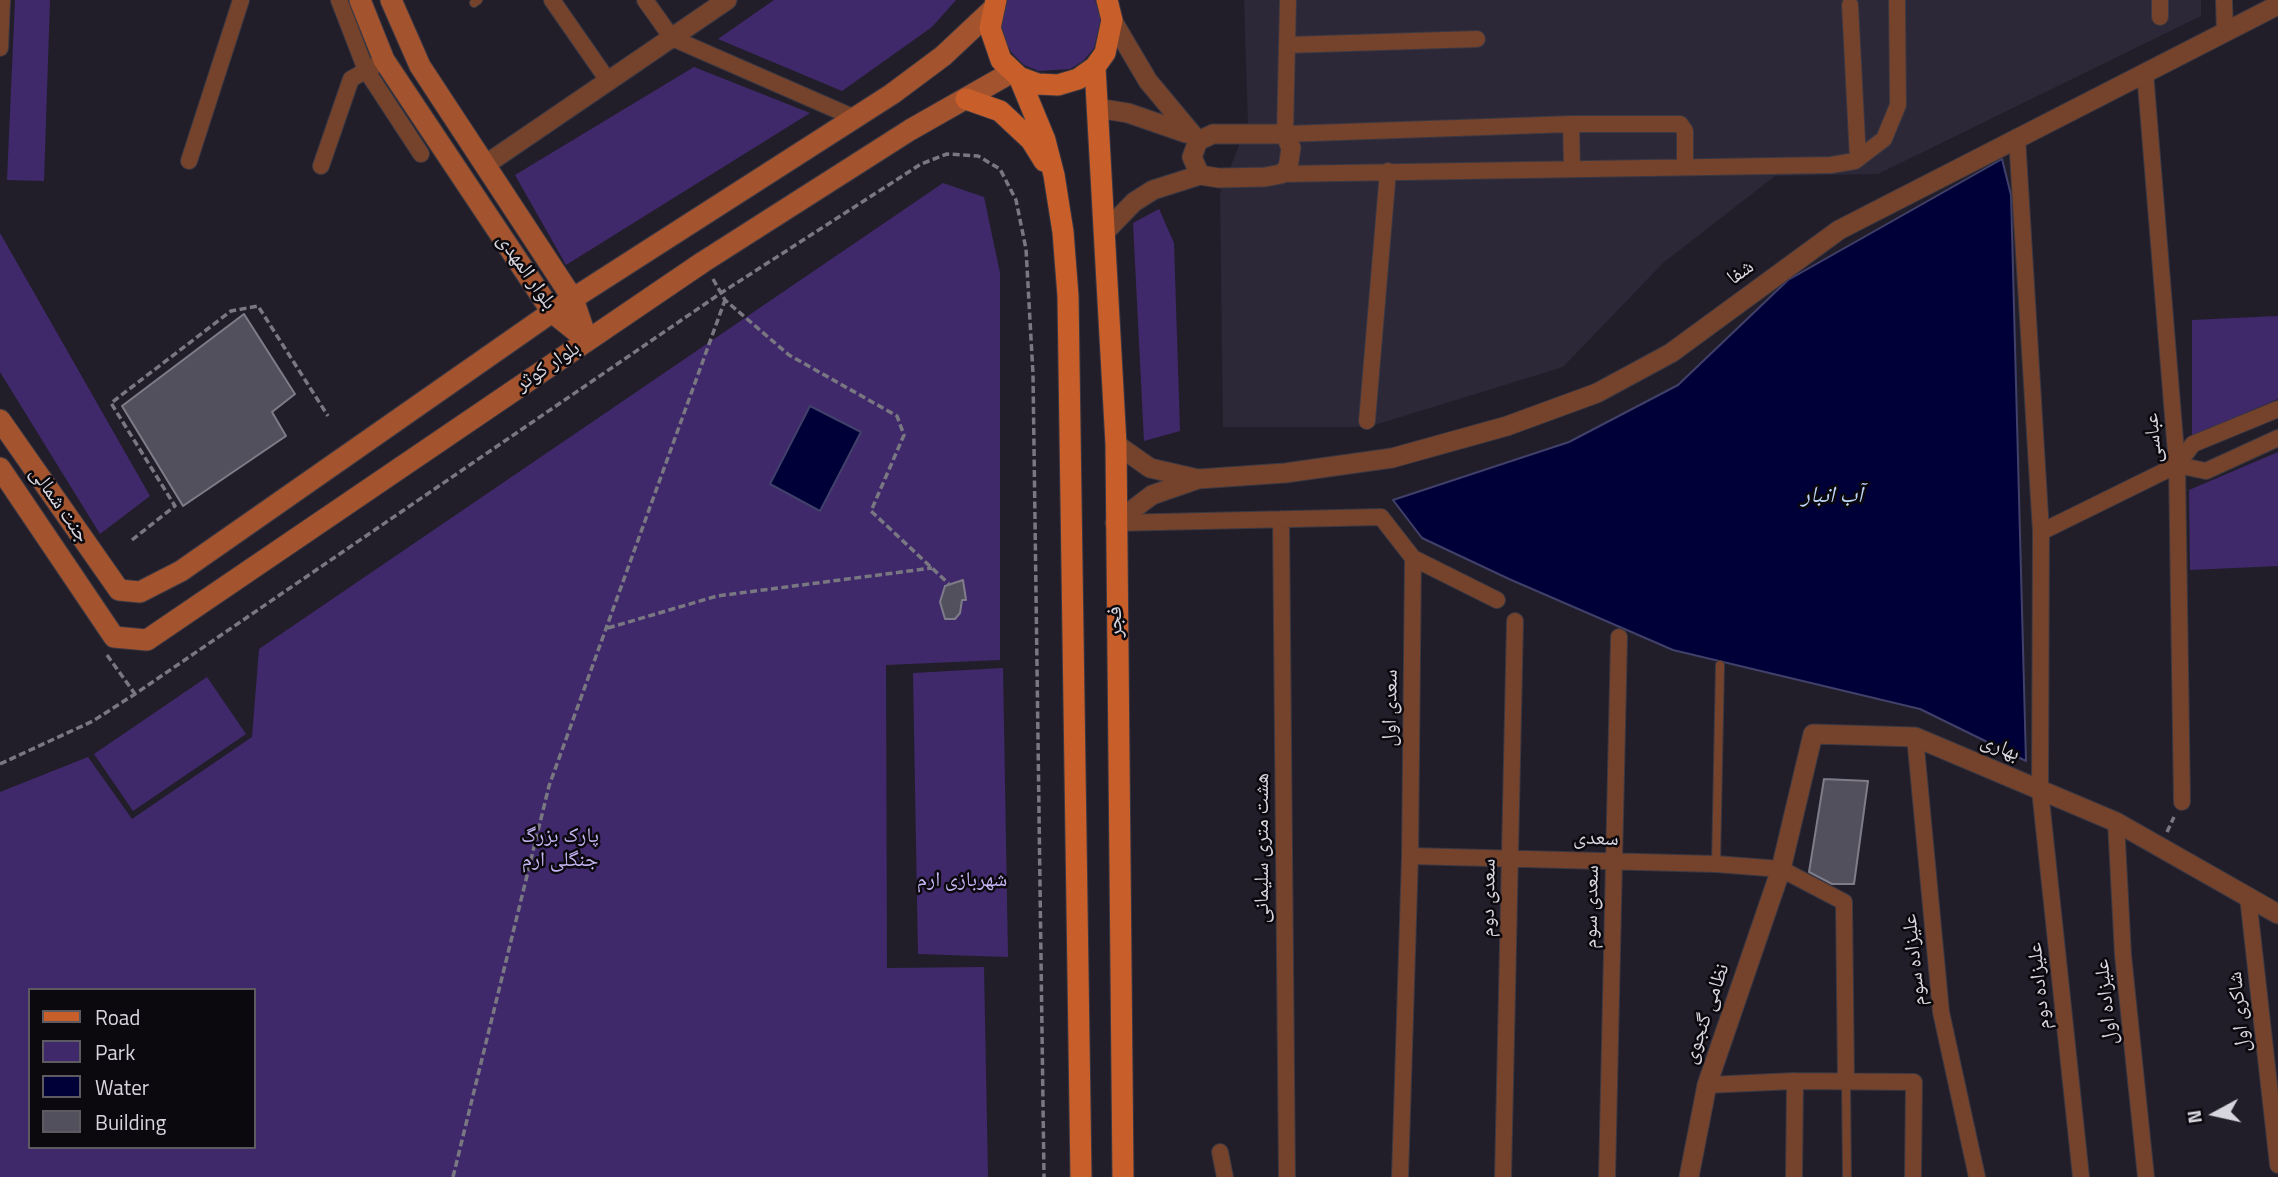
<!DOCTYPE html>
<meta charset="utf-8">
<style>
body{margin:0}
#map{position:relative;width:2278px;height:1177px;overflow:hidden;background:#211e2a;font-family:"Titillium Web",sans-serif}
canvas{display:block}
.legend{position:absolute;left:28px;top:988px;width:228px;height:161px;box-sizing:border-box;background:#0b090e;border:2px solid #5d5b61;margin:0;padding:9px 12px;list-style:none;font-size:21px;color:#d7d6de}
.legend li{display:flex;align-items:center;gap:14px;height:35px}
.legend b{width:35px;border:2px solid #5d5b61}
.north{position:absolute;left:2180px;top:1079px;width:70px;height:70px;-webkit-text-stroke:5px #0b090e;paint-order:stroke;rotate:262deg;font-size:19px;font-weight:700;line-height:28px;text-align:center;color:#d7d6de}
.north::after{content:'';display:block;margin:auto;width:24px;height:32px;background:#d7d6de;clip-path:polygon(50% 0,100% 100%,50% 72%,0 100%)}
</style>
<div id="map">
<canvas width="2278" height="1177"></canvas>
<ul class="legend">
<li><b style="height:9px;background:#c85f2b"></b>Road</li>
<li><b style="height:19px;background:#40296a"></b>Park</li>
<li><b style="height:19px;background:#000038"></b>Water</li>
<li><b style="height:19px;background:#53505d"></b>Building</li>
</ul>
<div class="north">N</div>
</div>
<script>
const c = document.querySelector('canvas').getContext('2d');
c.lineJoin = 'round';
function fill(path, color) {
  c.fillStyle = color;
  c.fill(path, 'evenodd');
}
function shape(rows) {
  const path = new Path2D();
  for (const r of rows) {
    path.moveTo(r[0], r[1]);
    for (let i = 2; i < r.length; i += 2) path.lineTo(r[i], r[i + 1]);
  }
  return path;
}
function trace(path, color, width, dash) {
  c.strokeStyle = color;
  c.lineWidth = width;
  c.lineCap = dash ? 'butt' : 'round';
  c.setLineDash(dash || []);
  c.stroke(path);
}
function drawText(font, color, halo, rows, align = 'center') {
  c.font = font + ' "Titillium Web","Noto Naskh Arabic",sans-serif';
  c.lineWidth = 5;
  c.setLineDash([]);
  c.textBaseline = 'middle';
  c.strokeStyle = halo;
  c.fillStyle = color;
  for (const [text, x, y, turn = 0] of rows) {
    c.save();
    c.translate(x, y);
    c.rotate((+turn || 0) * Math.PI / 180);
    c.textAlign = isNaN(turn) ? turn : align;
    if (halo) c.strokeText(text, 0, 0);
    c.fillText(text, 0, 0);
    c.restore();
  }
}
fill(shape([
 [1244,0,2201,0,2201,16,1878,174,1775,176,1663,263,1563,367,1368,427,1223,427,1220,193,1248,123]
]), '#2c2838');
fill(shape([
 [15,0,50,0,44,181,7,180],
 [774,0,956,0,932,27,842,91,718,39],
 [1007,0,1095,0,1101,18,1094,48,1083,61,1070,69,1039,71,1024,65,1012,53,1004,38,1001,22],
 [694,67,810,113,566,265,515,175],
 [943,183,984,197,1000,273,1000,660,886,665,887,968,984,967,988,1177,0,1177,0,792,88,757,132,819,252,737,259,649],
 [30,990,254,990,254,1147,30,1147],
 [1159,209,1174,243,1180,431,1144,441,1133,223],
 [0,233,150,496,100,534,0,372],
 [2278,316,2278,399,2192,436,2192,320],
 [2278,452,2278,566,2190,570,2189,490],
 [1003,668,1008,957,918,954,913,673],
 [207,677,246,734,133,811,94,754]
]), '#40296a');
const water = shape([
 [2002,159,2011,195,2026,761,1920,709,1673,650,1509,579,1422,538,1393,500,1569,442,1678,385,1788,280,2002,159],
 [810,406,861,432,820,511,770,484,810,406]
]);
fill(water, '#000038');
trace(water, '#40406a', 2);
const building = shape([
 [244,314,295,394,272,412,286,436,183,506,122,406,244,314],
 [963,580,966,600,962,600,960,613,955,619,945,619,940,602,945,586,963,580],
 [1824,779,1868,781,1854,884,1832,884,1809,872,1824,779]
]);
fill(building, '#53505d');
trace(building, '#7f7c8a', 2);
const service = shape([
 [474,3,478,0],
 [1716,864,1720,665],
 [1846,1081,1847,1177]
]);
const minor = shape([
 [339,0,366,70,421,154],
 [552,0,609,82],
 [645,0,672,38,855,118],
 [1288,0,1285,134,1571,124,1680,124,1685,131,1685,167],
 [2160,0,2160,17],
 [2224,0,2225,32],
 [1850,5,1858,159],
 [1287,45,1477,39],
 [0,48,2,0],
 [2145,72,2177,465,2182,802],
 [1571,124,1572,168],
 [2017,137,2041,532,2040,790,2081,1177],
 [189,161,241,0],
 [321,166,351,79,376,65],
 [1281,174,1831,165,1855,161,1884,139,1898,105,1897,0],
 [1367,421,1388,171],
 [2177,465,2206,471,2278,438],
 [1281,519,1287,1177],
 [1115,523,1381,517,1413,558,1410,856,1400,1177],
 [2041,532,2177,465,2193,444,2278,409],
 [1413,558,1497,600],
 [1915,737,1941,1012,1977,1177],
 [2116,822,2123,955,2146,1177],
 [1410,856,1716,864,1781,869,1844,902,1846,1081],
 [2248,897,2278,1165],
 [1707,1085,1795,1081,1914,1082,1913,1177],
 [1220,1152,1225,1177],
 [1503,1177,1515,621],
 [1607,1177,1619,637],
 [1794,1177,1795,1081]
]);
const tertiary = shape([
 [1112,20,1148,81,1198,141],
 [1097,108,1128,113,1186,133],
 [1213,134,1285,134,1291,148,1288,168,1281,174,1265,177,1219,178,1200,175,1192,157,1198,141,1213,134],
 [485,165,727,0],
 [1105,232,1134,202,1153,190,1200,175],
 [1198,479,1285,473,1392,458,1507,426,1597,393,1671,353,1839,230,2278,5],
 [1115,523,1152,495,1198,479,1150,468,1116,444],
 [1689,1177,1707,1085,1781,869,1813,734,1915,737,2116,822,2278,914]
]);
const secondary = shape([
 [360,0,384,60,552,312,587,340],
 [391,0,420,66,573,299,587,340],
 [0,420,119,590],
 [0,468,114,637,147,640,703,262,910,130,1012,72],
 [119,590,140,592,181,571,552,312,892,94,943,56,991,11]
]);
const primary = shape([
 [996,0,990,28,1001,60,1019,77,1038,84,1058,85,1078,79,1095,67,1105,53,1112,20,1107,0],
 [1095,67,1116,444,1123,1177],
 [1019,77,1045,140,1054,175,1063,232,1068,296,1081,1177],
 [966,99,1000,111,1031,140,1044,161]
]);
trace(service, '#3a3843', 10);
trace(minor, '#3a3843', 18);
trace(tertiary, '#3a3843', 21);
trace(secondary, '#3a3843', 23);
trace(primary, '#3a3843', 23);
trace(shape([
 [713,279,725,300,789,355,897,416,904,435,871,511,949,584],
 [132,540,175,506,111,403,231,311,258,306,328,416],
 [608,628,717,596,932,568],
 [107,655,135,694],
 [0,764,93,721,135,694,721,293,921,164,947,154,978,156,1000,169,1016,200,1026,249,1033,374,1044,1177],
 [2167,832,2174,817],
 [453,1177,549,786,725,300]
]), '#797781', 3.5, [7, 3.5]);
trace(service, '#75422b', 8);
trace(minor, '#75422b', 16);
trace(tertiary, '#75422b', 19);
trace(secondary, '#a3532d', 21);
trace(primary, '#c85f2b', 21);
drawText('21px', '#d7d6de', '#0b090e', [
 ["بلوار المهدی",526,272,55],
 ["شفا",1741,273,-36],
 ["بلوار کوثر",548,367,-34],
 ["عباسی",2154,438,-94],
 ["جنت شمالی",59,505,55],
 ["فجر",1116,622,-91],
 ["سعدی اول",1391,708,-89],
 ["بهاری",2000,748,23],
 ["سعدی",1596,839,2],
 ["هشت متری سلیمانی",1263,848,-90],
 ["سعدی دوم",1489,898,-89],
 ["سعدی سوم",1592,907,-89],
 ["علیزاده سوم",1915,960,-96],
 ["علیزاده دوم",2040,986,-96],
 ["علیزاده اول",2107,1002,-96],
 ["شاکری اول",2240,1012,-96],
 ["نظامی گنجوی",1707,1014,-71]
]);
drawText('21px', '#c5b5f2', '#0b090e', [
 ["پارک بزرگ",560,837],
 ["جنگلی ارم",560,861],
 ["شهربازی ارم",962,881]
]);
drawText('italic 23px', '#bed5fa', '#0b090e', [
 ["آب انبار",1832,496]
]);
</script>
